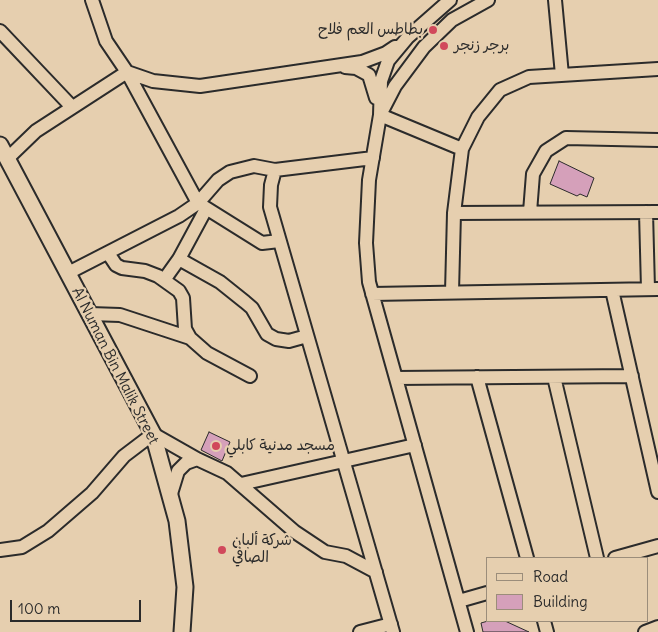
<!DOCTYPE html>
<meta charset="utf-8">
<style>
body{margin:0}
#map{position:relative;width:658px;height:632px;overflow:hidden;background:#e6cfaf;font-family:Delius,sans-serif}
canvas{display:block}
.legend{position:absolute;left:486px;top:557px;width:162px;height:65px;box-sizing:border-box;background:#e6cfaf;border:1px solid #9b8d7a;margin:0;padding:6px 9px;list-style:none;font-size:15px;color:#2b2b2b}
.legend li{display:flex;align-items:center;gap:10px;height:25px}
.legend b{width:25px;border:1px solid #9b8d7a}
.scale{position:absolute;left:10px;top:600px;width:131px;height:22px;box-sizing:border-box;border:2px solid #2b2b2b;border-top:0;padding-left:6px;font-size:15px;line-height:18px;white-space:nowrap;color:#2b2b2b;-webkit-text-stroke:4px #e6cfaf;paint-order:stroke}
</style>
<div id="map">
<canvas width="658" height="632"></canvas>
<ul class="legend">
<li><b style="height:6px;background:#e6cfaf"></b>Road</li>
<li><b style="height:14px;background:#d5a0ba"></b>Building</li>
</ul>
<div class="scale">100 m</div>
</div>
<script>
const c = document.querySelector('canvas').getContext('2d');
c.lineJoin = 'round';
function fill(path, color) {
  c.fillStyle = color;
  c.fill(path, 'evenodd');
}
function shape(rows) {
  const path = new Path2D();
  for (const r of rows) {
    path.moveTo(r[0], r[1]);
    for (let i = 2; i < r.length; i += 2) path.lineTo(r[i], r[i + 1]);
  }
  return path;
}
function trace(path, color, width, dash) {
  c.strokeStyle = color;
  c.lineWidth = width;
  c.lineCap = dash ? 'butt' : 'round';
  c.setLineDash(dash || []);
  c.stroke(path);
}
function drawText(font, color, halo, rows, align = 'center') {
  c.font = font + ' Delius,"Playpen Sans Arabic",sans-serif';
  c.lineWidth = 4.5;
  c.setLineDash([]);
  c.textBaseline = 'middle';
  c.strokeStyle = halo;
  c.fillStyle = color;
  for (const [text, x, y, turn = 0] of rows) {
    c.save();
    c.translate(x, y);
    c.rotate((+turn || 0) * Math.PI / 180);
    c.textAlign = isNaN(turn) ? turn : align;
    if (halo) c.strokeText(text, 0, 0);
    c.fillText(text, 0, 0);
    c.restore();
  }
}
const building = shape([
 [559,161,594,178,587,197,580,194,577,196,550,184,559,161],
 [209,432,230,442,222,461,201,450,209,432],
 [488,621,505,621,529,632,483,632,481,623,488,621]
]);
fill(building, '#d5a0ba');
trace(building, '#2b2b2b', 1);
const minor = shape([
 [92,0,106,41,127,72,198,203,262,243,279,241],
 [450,0,408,37,388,61,381,81,380,115,369,180,366,243,369,282,467,632],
 [555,0,562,75],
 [0,31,72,107],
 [345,67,356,68,369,75,376,98],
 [381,113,395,86,424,47,452,20,488,0],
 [380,115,462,149],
 [8,158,36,131,127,72,153,81,200,86,362,62,386,53,395,47],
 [373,158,275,170,271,185,270,207,393,632],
 [530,212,533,174,546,151,566,138,658,140],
 [646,212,648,289],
 [454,213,658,212],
 [108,253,116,265,122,268,145,271,158,276,179,291,183,298,185,329,190,338,207,353,250,376],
 [179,259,220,282,245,302,252,308,267,334,276,339,289,341,307,336],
 [68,273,179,216,198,203,218,180,230,172,254,166,275,170],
 [164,280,179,259,206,209],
 [612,290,658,492],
 [452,292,454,213,462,149,478,117,500,90,529,77,658,69],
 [372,294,658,289],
 [90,314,120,315,190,338],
 [477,377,527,558],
 [554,377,597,558],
 [396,378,632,376],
 [241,484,415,445],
 [170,497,178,471,186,463,197,459],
 [0,550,22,547,48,531,92,493,124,456,153,434,197,459,227,473,295,532,325,552,346,556,376,572],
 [615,558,658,546],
 [459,601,487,593],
 [544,621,547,632],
 [360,632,391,624],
 [645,632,658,627]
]);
const major = shape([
 [0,145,153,434,177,521,185,587,182,632]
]);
trace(minor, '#2b2b2b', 16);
trace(major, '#2b2b2b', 19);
trace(minor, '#e6cfaf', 12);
trace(major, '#e6cfaf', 15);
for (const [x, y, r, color] of [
 [433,30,5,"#d1495b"],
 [444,46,5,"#d1495b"],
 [216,446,5,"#d1495b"],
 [222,550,5,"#d1495b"]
]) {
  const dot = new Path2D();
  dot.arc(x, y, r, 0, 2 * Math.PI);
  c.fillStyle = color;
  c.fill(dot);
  trace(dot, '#e6cfaf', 2);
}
drawText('15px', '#2b2b2b', '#e6cfaf', [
 ["بطاطس العم فلاح",423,30,"right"],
 ["برجر زنجر",454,46],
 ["مسجد مدنية كابلي",226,446],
 ["شركة ألبان",232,541],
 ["الصافي",232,558]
], 'left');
drawText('15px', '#2b2b2b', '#e6cfaf', [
 ["Al Numan Bin Malik Street",115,366,63]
]);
</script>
